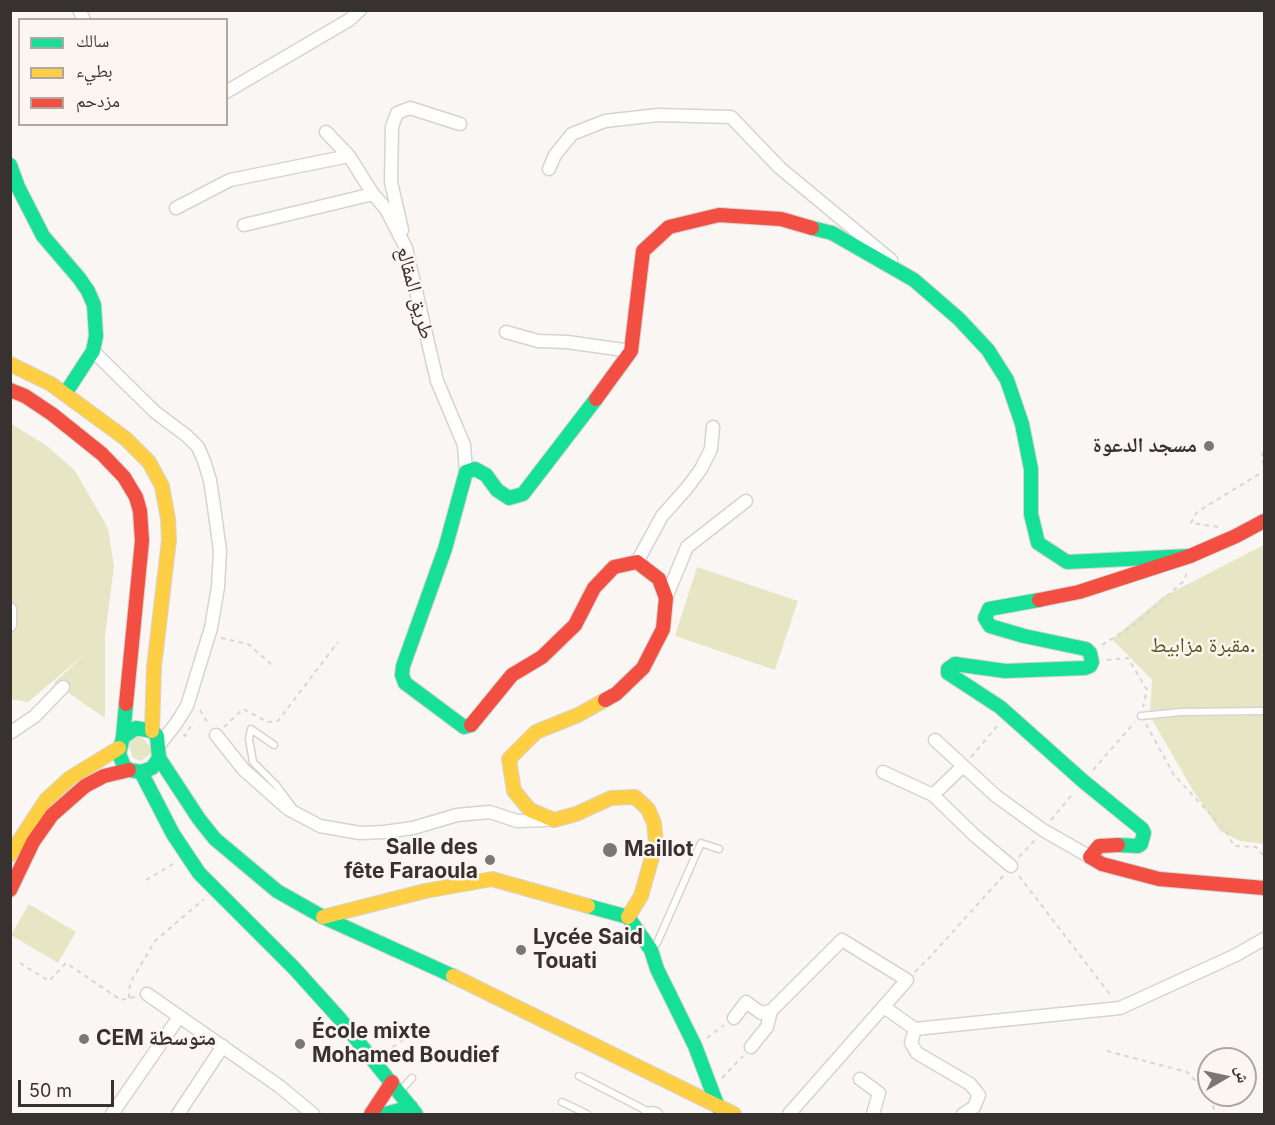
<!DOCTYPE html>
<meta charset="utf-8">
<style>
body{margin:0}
#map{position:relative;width:1275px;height:1125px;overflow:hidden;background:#faf6f4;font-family:Inter,"Noto Naskh Arabic",sans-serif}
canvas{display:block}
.frame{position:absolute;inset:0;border:12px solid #373230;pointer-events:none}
.legend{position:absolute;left:18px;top:18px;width:210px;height:108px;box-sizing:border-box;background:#fdf5f1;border:2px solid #aea7a4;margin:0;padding:8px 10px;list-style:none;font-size:18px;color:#373230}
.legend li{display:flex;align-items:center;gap:12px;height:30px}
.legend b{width:30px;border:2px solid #aea7a4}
.north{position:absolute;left:1197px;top:1047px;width:60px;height:60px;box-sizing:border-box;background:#fdf5f1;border:2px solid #aea7a4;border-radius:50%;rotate:81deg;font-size:16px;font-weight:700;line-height:24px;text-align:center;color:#373230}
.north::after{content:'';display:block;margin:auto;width:21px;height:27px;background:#7b7775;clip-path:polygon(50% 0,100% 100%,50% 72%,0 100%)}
.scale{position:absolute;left:18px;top:1080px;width:96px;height:27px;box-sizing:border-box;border:3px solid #373230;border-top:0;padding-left:8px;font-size:18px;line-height:21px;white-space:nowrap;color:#373230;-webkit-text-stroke:4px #fdf5f1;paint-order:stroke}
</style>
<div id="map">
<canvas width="1275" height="1125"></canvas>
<div class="frame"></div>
<ul class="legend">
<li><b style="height:8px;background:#16e098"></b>سالك</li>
<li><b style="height:8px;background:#ffcf43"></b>بطيء</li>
<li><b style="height:8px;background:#f24e42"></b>مزدحم</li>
</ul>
<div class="north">ش</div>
<div class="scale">50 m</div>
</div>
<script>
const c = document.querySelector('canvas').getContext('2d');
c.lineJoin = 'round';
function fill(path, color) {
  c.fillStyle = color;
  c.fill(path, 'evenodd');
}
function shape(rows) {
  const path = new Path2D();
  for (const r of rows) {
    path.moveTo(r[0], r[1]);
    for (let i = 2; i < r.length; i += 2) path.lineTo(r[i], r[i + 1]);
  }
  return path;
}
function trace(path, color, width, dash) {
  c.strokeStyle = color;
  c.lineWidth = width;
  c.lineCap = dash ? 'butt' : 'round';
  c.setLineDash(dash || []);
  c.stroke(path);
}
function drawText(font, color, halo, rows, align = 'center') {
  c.font = font + ' Inter,"Noto Naskh Arabic",sans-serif';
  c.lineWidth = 5;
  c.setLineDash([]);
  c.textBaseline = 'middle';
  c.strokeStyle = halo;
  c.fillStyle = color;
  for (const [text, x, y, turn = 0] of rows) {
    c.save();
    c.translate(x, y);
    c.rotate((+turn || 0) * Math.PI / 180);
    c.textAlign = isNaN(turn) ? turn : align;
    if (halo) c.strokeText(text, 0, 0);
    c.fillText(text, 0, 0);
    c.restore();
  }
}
fill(shape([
 [10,423,47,446,75,471,108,528,114,566,105,637,105,718,54,683,86,653,28,702,11,699],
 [1264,545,1264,844,1240,841,1220,831,1191,787,1150,716,1152,680,1112,639,1163,597],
 [697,567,798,601,775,670,675,636],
 [138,733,154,751,141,761,133,758,128,742],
 [29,904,76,932,58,963,11,935]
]), '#e6e6c4');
const lane = shape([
 [1141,716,1181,712,1264,711],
 [274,745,251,729,249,739,253,762,276,785,294,809],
 [653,947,657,943,701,843,719,849],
 [579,1076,651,1113],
 [400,1091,412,1078],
 [562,1102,587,1114]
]);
const street = shape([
 [79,10,84,20],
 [226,92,349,20,360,10],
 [326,132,349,156,373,194,386,209,406,248,437,381,464,445,466,472],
 [549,169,555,155,572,134,605,121,658,115,731,117,780,168,891,260],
 [176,208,230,180,349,156],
 [244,225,373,194],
 [402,230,391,182,392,127,397,113,410,108,460,124],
 [506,332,538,341,567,342,631,351],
 [93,351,155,412,187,436,198,447,204,461,210,480,215,514,220,551,218,587,211,628,187,706,175,725,159,745],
 [637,562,662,516,687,488,701,469,711,449,713,427],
 [666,598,687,547,746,501],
 [10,609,10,625],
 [10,733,35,716,63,687],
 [216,735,244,770,288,809,320,826,360,833,384,832,413,828,457,815,490,812,517,821,547,820],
 [935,740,996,796,1043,830,1090,857],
 [883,772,933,795,974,835,1011,866],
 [933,795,963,766],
 [147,994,279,1086,313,1114],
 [884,1007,915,1029],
 [734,1018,746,1002,761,1013,771,1011],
 [915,1029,1120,1008,1236,955,1264,939],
 [915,1029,911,1043,917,1053,970,1084,979,1095,974,1107,963,1114],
 [751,1047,767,1027,771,1011,842,940,907,980,789,1114],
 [860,1079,879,1093,873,1114],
 [112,1114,179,1017],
 [178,1114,223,1046],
 [648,1114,652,1113,656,1114]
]);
const fast = shape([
 [10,165,18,187,43,236,79,278,88,291,94,305,96,336,93,351,65,394],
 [812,228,832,233,914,280,959,319,988,350,1007,380,1022,424,1031,469,1031,514,1038,543,1067,562,1190,556],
 [1039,600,989,609,985,618,990,626,1024,636,1086,649,1090,653,1092,662,1090,666,1085,668,1005,671,955,664,948,669,948,673,1000,707,1083,781,1142,829,1144,833,1141,844,1138,846,1118,845],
 [471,725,464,727,405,683,402,675,403,666,445,549,466,472,475,469,486,475,497,490,509,498,523,494,596,399],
 [123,737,136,728,152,731,157,736,159,758,152,768,141,772,129,770,124,766,119,754,123,737,126,704],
 [159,758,199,819,215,839,277,891,323,917,453,976],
 [141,772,173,834,199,873,294,968,340,1019,416,1114],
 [588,906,628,917,651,950,657,969,695,1046,718,1107],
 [385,1114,411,1107]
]);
const slow = shape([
 [10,364,51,384,126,439,149,462,162,486,168,519,169,540,154,667,152,731],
 [605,700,578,715,536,732,509,759,514,791,530,810,554,820,576,814,611,798,635,797,648,809,654,823,656,843,641,896,628,917],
 [10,855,46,800,70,778,119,748],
 [323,917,425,891,492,879,588,906],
 [453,976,734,1114]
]);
const jam = shape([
 [10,390,25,396,52,414,102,454,124,477,136,497,140,511,142,541,126,704],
 [596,399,631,351,643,251,669,227,719,215,781,219,812,228],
 [1039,600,1079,592,1190,556,1236,536,1264,521],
 [471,725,512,675,542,657,575,625,594,588,614,567,637,562,659,579,666,598,663,629,643,668,616,694,605,700],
 [1118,845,1099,846,1090,857,1102,864,1159,879,1264,888],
 [10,890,33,842,52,815,85,786,104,776,129,770],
 [371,1114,392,1082]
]);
trace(lane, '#d7d3d0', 9);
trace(street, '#d7d3d0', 15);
trace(fast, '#d7d3d0', 16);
trace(slow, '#d7d3d0', 16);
trace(jam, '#d7d3d0', 16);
trace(shape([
 [1264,452,1261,456,1264,465],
 [1218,527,1191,523,1197,512,1264,471],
 [221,638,248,644,271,664],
 [1102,645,1135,624,1185,580,1186,574],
 [1107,660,1128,658,1147,690,1143,707],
 [200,710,209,725],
 [1146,724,1174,775,1225,830,1234,846,1256,847,1264,856],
 [224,727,243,709,268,722,278,721,338,642],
 [184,734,185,736,193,722],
 [971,757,998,725],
 [1093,770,1135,722],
 [1051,820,1074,792],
 [1019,857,1036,839],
 [1019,876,1112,997],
 [146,880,173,864],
 [20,963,49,981,66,963,121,1000,135,997],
 [915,972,930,957,1004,875],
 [129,998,130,983,155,941,204,899],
 [707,1038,724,1025],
 [1107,1051,1187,1072,1211,1097,1215,1114],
 [385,1052,424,1026],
 [722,1078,743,1056]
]), '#d8d6d4', 2, [4.5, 4.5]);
trace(lane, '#fefefd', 6);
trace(street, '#fefefd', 12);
trace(fast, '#16e098', 14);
trace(slow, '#ffcf43', 14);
trace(jam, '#f24e42', 14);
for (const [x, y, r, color] of [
 [1209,446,6,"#7b7775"],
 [610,850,8,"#7b7775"],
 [490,860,6,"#7b7775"],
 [521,950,6,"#7b7775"],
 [84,1039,6,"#7b7775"],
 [300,1044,6,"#7b7775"]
]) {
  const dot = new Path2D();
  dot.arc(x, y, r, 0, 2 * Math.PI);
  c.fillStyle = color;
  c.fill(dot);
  trace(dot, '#fdf5f1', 2);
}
drawText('21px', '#373230', '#fdf5f1', [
 ["طريق المقالع",415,293,75]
]);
drawText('bold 21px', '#373230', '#fdf5f1', [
 ["مسجد الدعوة",1197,446,"right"],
 ["Salle des",478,848,"right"],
 ["fête Faraoula",478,872,"right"],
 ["Maillot",624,850],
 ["Lycée Said",533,938],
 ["Touati",533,962],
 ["École mixte",312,1032],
 ["Mohamed Boudief",312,1056],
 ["CEM متوسطة",96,1039]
], 'left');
drawText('21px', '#56581d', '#fdf5f1', [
 ["مقبرة مزابيط.",1203,646]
]);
</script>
